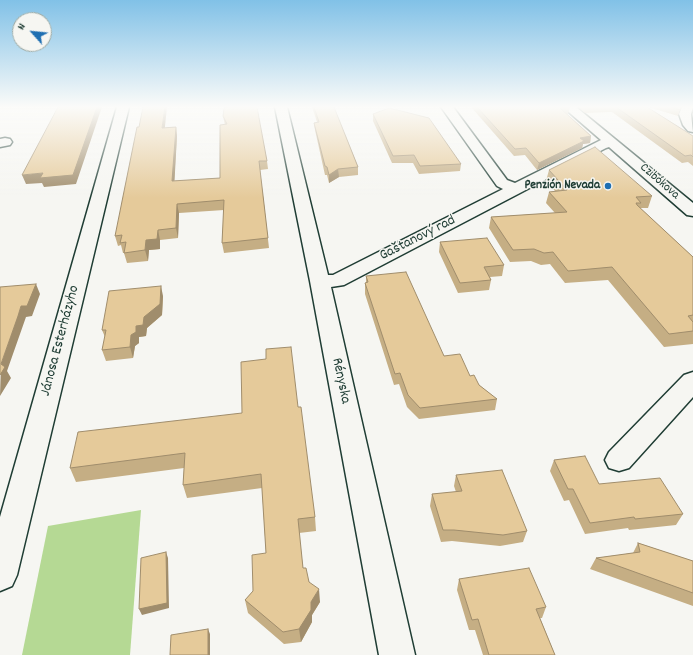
<!DOCTYPE html>
<meta charset="utf-8">
<style>
body{margin:0}
#map{position:relative;width:693px;height:655px;overflow:hidden;background:#f6f6f2;font-family:Dekko,sans-serif}
canvas{display:block}
.north{position:absolute;left:12px;top:12px;width:40px;height:40px;box-sizing:border-box;background:#f6f6f2;border:1px solid #a0aca6;border-radius:50%;rotate:297deg;font-size:11px;font-weight:700;line-height:16px;text-align:center;color:#1f3d34}
.north::after{content:'';display:block;margin:auto;width:14px;height:18px;background:#1f6fb2;clip-path:polygon(50% 0,100% 100%,50% 72%,0 100%)}
</style>
<div id="map">
<canvas width="693" height="655"></canvas>
<div class="north">N</div>
</div>
<script>
const c = document.querySelector('canvas').getContext('2d');
c.lineJoin = 'round';
function fill(path, color) {
  c.fillStyle = color;
  c.fill(path, 'evenodd');
}
function shape(rows) {
  const path = new Path2D();
  for (const r of rows) {
    path.moveTo(r[0], r[1]);
    for (let i = 2; i < r.length; i += 2) path.lineTo(r[i], r[i + 1]);
  }
  return path;
}
function trace(path, color, width, dash) {
  c.strokeStyle = color;
  c.lineWidth = width;
  c.lineCap = dash ? 'butt' : 'round';
  c.setLineDash(dash || []);
  c.stroke(path);
}
function drawText(font, color, halo, rows, align = 'center') {
  c.font = font + ' Dekko,sans-serif';
  c.lineWidth = 3;
  c.setLineDash([]);
  c.textBaseline = 'middle';
  c.strokeStyle = halo;
  c.fillStyle = color;
  for (const [text, x, y, turn = 0] of rows) {
    c.save();
    c.translate(x, y);
    c.rotate((+turn || 0) * Math.PI / 180);
    c.textAlign = isNaN(turn) ? turn : align;
    if (halo) c.strokeText(text, 0, 0);
    c.fillText(text, 0, 0);
    c.restore();
  }
}
fill(shape([
 [141,510,130,655,22,655,48,526]
]), '#b5d994');
const minor = shape([
 [117,107,129,107,17,575,12,586,0,591,0,517,117,107],
 [275,107,287,107,328,275,333,275,503,189,497,186,441,107,453,107,507,180,515,183,601,140,563,107,576,107,693,203,693,216,687,215,609,147,606,148,344,285,331,287,415,655,379,655,310,281,275,107],
 [682,107,693,107,691,114,693,132,688,131,683,125,679,114,682,107],
 [5,138,10,139,12,142,10,145,0,147,0,139,5,138],
 [693,372,693,397,629,468,619,471,609,468,605,460,609,452,684,375,693,372]
]);
trace(minor, '#1f3d34', 3);
fill(minor, '#f6f6f2');
fill(shape([
 [312,107,334,107,358,167,358,175,339,177,329,183,327,175,325,175,315,130,314,123,317,122],
 [471,107,570,107,568,114,567,114,591,136,590,143,583,144,582,148,537,170,525,155,514,156],
 [578,107,647,107,693,136,693,166,688,162,682,163,612,112,585,113],
 [648,107,681,107,678,116],
 [373,114,461,164,460,171,419,174,413,163,392,163,373,121],
 [223,116,267,161,268,169,260,170,269,248,224,253,222,243,224,210,179,213,178,238,160,240,160,249,149,250,148,261,127,263,124,253,123,253,121,245,118,246,115,236,165,128,176,127,177,136,174,181,220,178,225,125],
 [549,170,652,196,648,208,640,208,693,257,693,344,664,347,608,280,565,283,550,264,541,265,531,261,510,262,489,228,491,217,555,213,546,203,549,192,555,191,546,181],
 [440,242,504,265,502,276,490,277,491,280,489,290,458,293,439,252],
 [366,276,444,356,470,376,479,385,497,399,495,410,419,419,407,407,399,384,394,385,365,294,365,283,366,283],
 [163,296,162,315,147,328,146,336,139,337,139,343,135,346,133,358,106,361,102,350,105,337,102,330],
 [298,407,315,517,316,531,299,533,303,568,309,582,320,602,312,615,312,622,301,642,284,644,248,613,245,600,253,591,266,553,262,488,187,498,183,485,184,468,76,482,70,468],
 [554,460,599,484,683,514,676,525,629,530,628,528,585,534,569,500,564,501,550,471],
 [456,475,527,531,523,542,500,546,452,541,441,542,430,506,432,494,456,492,454,486],
 [638,543,693,561,693,606,590,569,596,558,633,553],
 [459,579,546,607,542,618,540,618,555,655,483,655,475,630,469,630,457,590]
]), '#c5ae84');
fill(shape([
 [97,107,102,107,76,184,44,187,42,183,26,184,22,175,43,173],
 [165,107,167,107,164,136,162,128],
 [176,127,177,136,174,190,172,181],
 [591,136,590,143,583,144,582,148,537,170,539,163,580,138],
 [338,169,339,177,329,183,329,175],
 [177,204,179,213,178,238,176,228],
 [158,230,160,240,160,249,149,250,148,261,145,250,146,240],
 [36,284,40,294,32,316,26,317,7,371,11,378,0,396,1,364,21,306],
 [161,286,163,296,162,315,147,328,146,336,139,337,139,343,135,346,133,358,130,347,131,335,136,326,144,317],
 [166,552,168,558,169,608,142,615,139,609],
 [319,589,320,602,312,615,312,622,301,642,299,629,311,602],
 [208,629,210,634,210,655,208,655]
]), '#a08d6c');
const building = shape([
 [58,107,97,107,73,175,40,178,43,173,22,175,58,107],
 [143,107,165,107,162,128,176,127,172,181,220,178,220,125,227,124,223,116,224,108,227,107,257,107,267,161,259,161,268,238,222,243,224,200,177,204,176,228,158,230,157,239,146,240,145,250,124,253,126,242,120,243,122,235,115,236,137,127,139,127,143,107],
 [314,107,334,107,358,167,338,169,329,175,327,167,325,166,314,123,319,122,314,107],
 [477,107,570,107,560,108,591,136,580,138,584,141,539,163,526,148,515,149,477,107],
 [616,107,647,107,693,136,693,157,691,155,685,156,616,107],
 [671,107,681,107,680,110,671,107],
 [389,108,429,118,461,164,420,166,414,155,393,156,373,114,389,108],
 [595,147,652,196,636,197,641,203,636,203,637,205,693,257,693,315,688,316,693,322,693,331,669,334,612,267,568,271,553,252,544,253,534,249,513,250,491,217,567,212,549,192,567,190,549,170,595,147],
 [487,238,504,265,484,267,491,280,460,283,440,242,487,238],
 [406,272,444,356,460,354,470,376,474,375,479,385,497,399,420,408,408,395,400,373,395,374,365,283,368,282,366,276,406,272],
 [36,284,27,306,21,306,18,316,1,364,5,367,0,375,0,287,36,284],
 [161,286,160,304,144,317,143,325,136,326,136,332,131,335,130,347,102,350,106,330,102,330,109,291,161,286],
 [291,347,298,407,301,407,315,517,298,519,303,568,306,568,309,582,319,589,311,602,311,610,299,629,283,632,245,600,253,591,252,555,266,553,261,474,183,485,185,453,70,468,78,432,242,413,241,362,266,359,266,349,291,347],
 [585,456,599,484,660,478,683,514,635,519,634,517,590,523,573,489,568,489,554,460,585,456],
 [502,470,527,531,503,535,454,530,443,530,432,494,462,491,456,475,502,470],
 [638,543,693,561,693,593,596,558,640,552,638,543],
 [166,552,167,603,139,609,141,558,166,552],
 [529,568,546,607,536,609,555,655,489,655,478,619,472,620,459,579,529,568],
 [208,629,208,655,170,655,171,635,208,629]
]);
fill(building, '#e5ca9a');
trace(building, '#a08d6c', 1);
const sky = c.createLinearGradient(0, 0, 0, 198);
sky.addColorStop(0, '#81c1e7');
sky.addColorStop(0.54, '#fbfbf9');
sky.addColorStop(1, '#fbfbf900');
c.fillStyle = sky;
c.fillRect(0, 0, 693, 198);
for (const [x, y, r, color] of [
 [608,186,4,"#1f6fb2"]
]) {
  const dot = new Path2D();
  dot.arc(x, y, r, 0, 2 * Math.PI);
  c.fillStyle = color;
  c.fill(dot);
  trace(dot, '#f6f6f2', 1.5);
}
drawText('13px', '#1f3d34', '#f6f6f2', [
 ["Czibókova",659,182,41]
]);
drawText('bold 13px', '#1f3d34', '#f6f6f2', [
 ["Penzión Nevada",600,186]
], 'right');
drawText('15px', '#1f3d34', '#f6f6f2', [
 ["Gaštanový rad",418,239,-27],
 ["Jánosa Esterházyho",61,341,-75],
 ["Rényska",340,381,78]
]);
</script>
